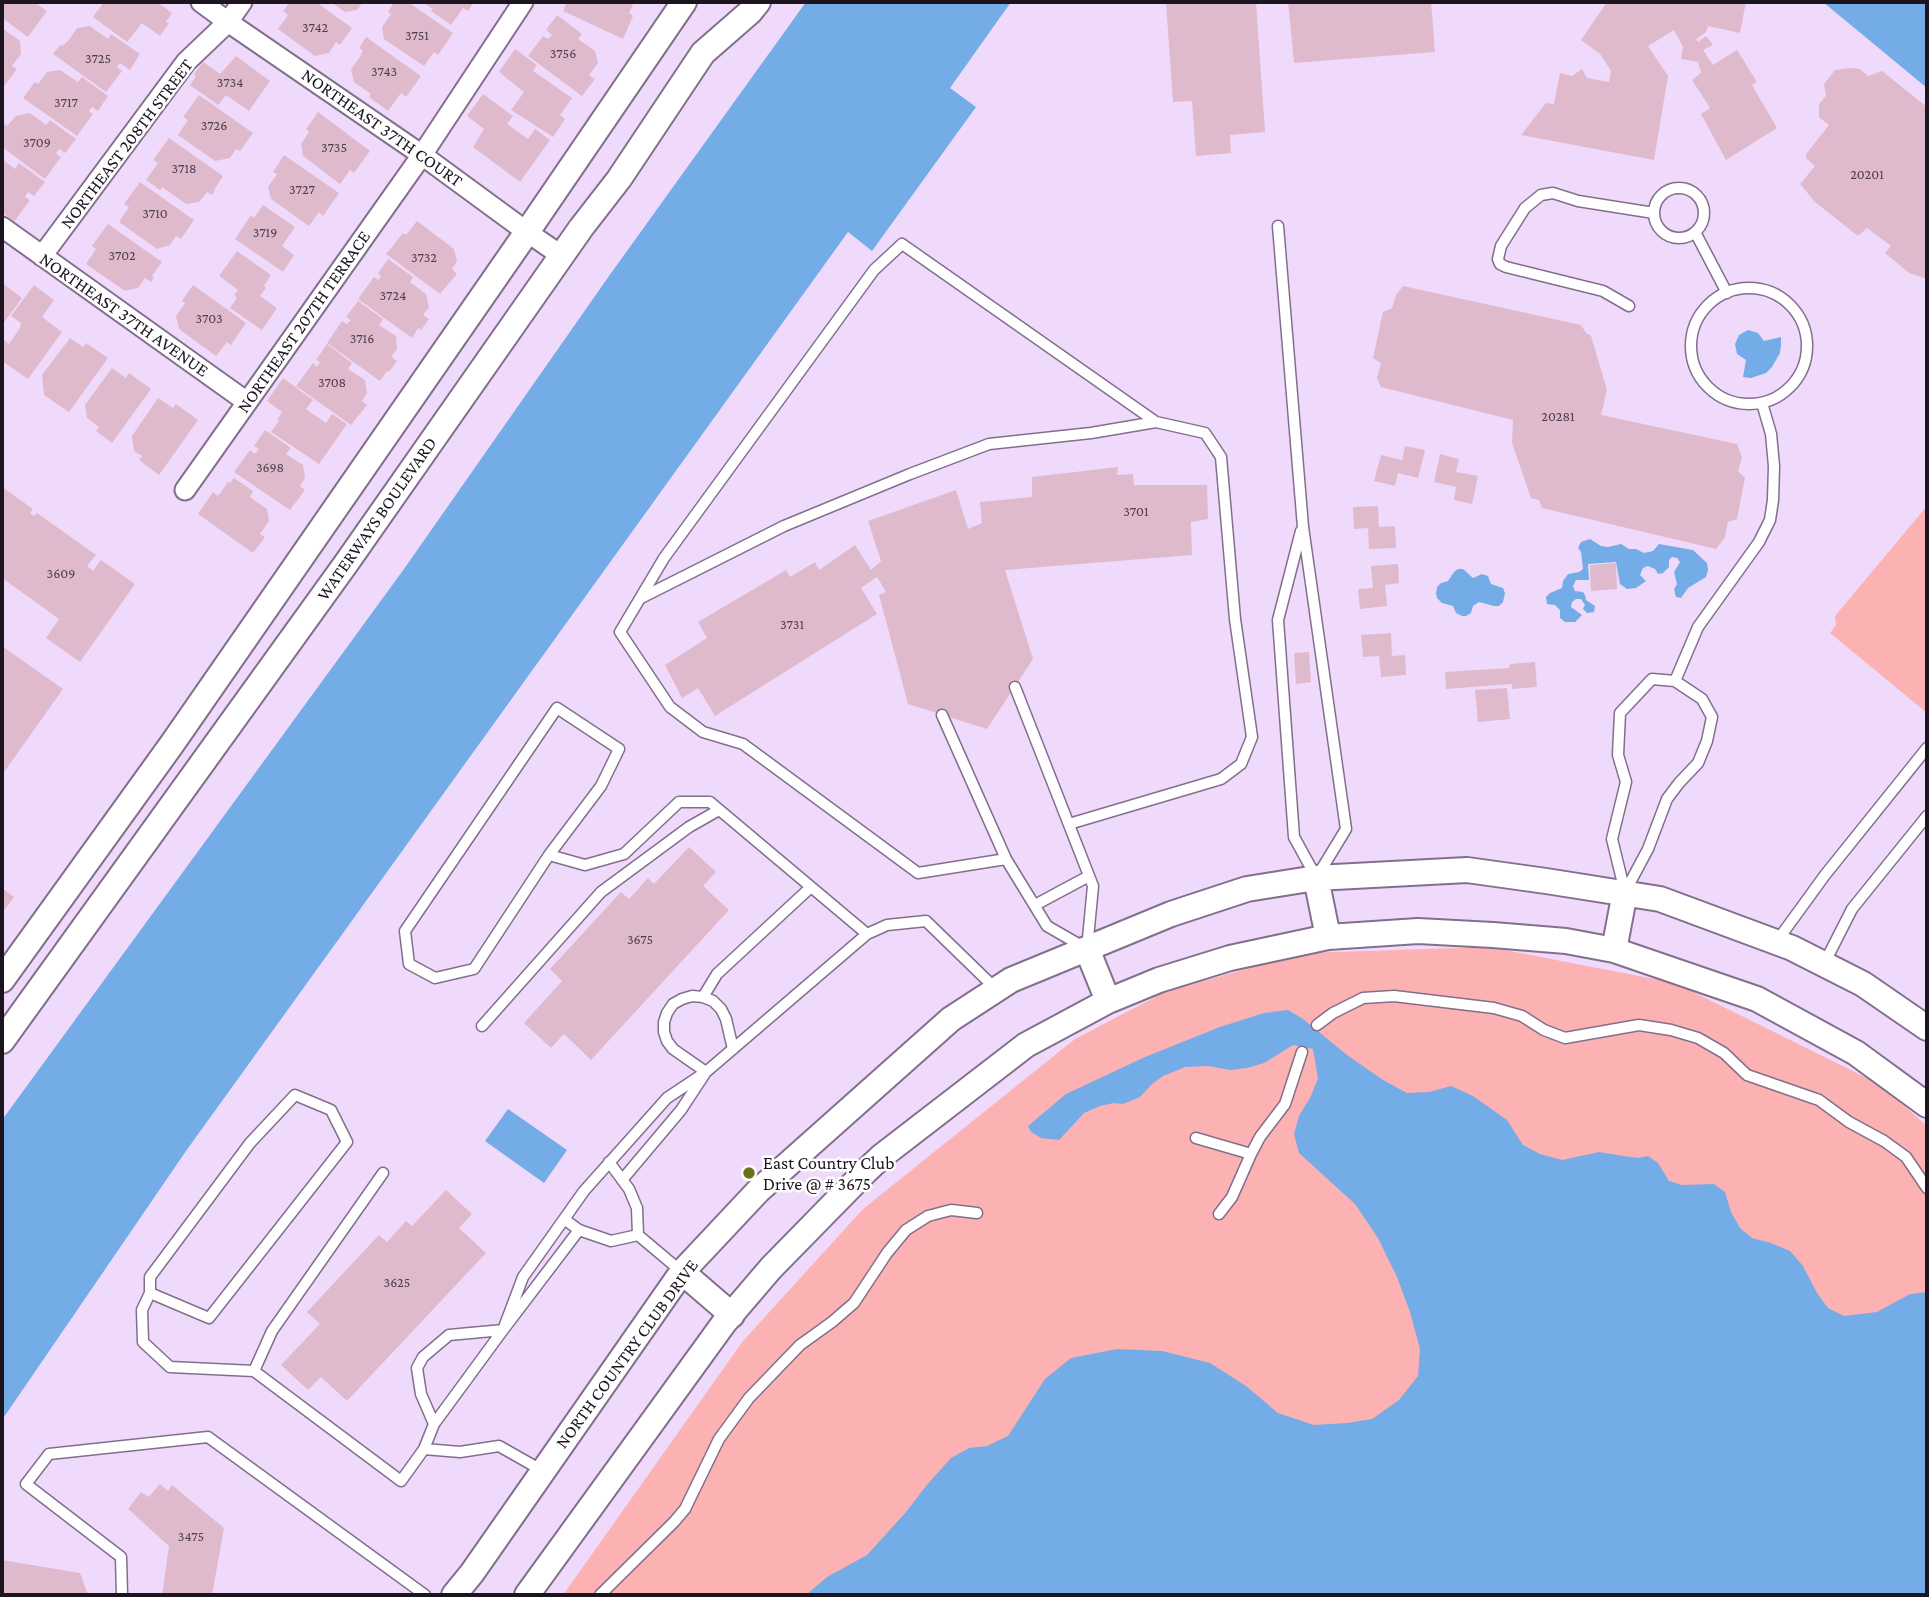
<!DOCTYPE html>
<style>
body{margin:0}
#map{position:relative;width:1929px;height:1597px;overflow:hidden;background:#f0dafb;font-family:"Crimson Pro",serif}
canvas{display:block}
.frame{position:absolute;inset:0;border:4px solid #1c1520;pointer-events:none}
</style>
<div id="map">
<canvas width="1929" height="1597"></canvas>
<div class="frame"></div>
</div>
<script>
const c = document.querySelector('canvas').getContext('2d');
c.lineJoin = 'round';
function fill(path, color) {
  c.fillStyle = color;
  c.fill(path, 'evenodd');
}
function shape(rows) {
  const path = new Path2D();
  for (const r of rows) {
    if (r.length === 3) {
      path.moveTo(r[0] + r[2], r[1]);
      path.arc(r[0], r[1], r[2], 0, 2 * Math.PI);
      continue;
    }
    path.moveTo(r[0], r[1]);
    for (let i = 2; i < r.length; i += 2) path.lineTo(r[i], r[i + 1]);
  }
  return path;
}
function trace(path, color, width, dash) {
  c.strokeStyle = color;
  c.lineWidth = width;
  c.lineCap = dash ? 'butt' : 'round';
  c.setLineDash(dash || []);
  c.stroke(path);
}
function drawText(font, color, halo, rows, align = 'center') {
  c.font = font + ' "Crimson Pro",serif';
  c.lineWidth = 5;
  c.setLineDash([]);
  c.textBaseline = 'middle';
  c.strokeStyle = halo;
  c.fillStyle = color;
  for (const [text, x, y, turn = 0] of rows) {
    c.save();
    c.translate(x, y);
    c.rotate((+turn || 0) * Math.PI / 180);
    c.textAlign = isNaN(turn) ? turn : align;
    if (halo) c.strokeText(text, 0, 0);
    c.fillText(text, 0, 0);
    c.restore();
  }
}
fill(shape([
 [1927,506,1927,713,1830,633,1836,625,1835,616],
 [1489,947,1675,983,1879,1084,1927,1126,1927,1595,563,1595,743,1341,863,1209,1075,1039,1167,991,1304,953]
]), '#fcb1b2');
fill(shape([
 [806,2,1011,2,950,88,976,107,872,251,848,232,186,1151,2,1420,2,1120,404,569,609,276],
 [1823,2,1927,2,1927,88],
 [1748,330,1758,333,1764,341,1781,337,1781,345,1780,353,1772,367,1766,373,1751,378,1743,377,1746,360,1737,354,1735,344,1739,335],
 [1590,539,1601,546,1608,547,1621,544,1629,549,1636,549,1644,553,1653,551,1659,544,1693,550,1707,563,1708,570,1706,577,1688,588,1681,598,1676,597,1674,589,1677,584,1674,572,1680,562,1677,558,1672,557,1669,560,1669,567,1663,573,1658,574,1655,569,1648,566,1643,568,1640,575,1646,581,1636,588,1627,589,1620,584,1616,562,1588,564,1589,580,1576,580,1573,586,1575,591,1583,592,1585,595,1586,600,1595,606,1594,612,1587,613,1583,609,1585,605,1581,599,1576,599,1572,602,1571,607,1582,615,1575,622,1565,622,1560,618,1560,610,1555,605,1547,604,1546,597,1550,593,1562,588,1563,581,1568,574,1579,572,1583,569,1581,552,1578,548,1581,542],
 [1458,569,1463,569,1473,578,1482,574,1488,576,1491,584,1503,588,1505,593,1503,602,1499,606,1494,606,1479,602,1473,606,1471,613,1466,616,1462,616,1456,613,1453,606,1442,603,1437,598,1436,594,1437,587,1441,583,1448,581,1454,572],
 [1288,1010,1303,1019,1347,1055,1383,1080,1407,1093,1429,1092,1451,1086,1473,1096,1507,1120,1523,1145,1540,1154,1562,1160,1599,1152,1623,1156,1638,1158,1648,1156,1658,1163,1669,1181,1682,1185,1714,1184,1725,1192,1731,1212,1740,1228,1752,1238,1771,1243,1790,1251,1803,1266,1817,1293,1828,1308,1844,1316,1877,1312,1910,1294,1927,1292,1927,1595,806,1595,827,1577,867,1555,906,1512,926,1486,951,1458,969,1448,987,1446,1008,1436,1045,1379,1071,1358,1117,1349,1162,1351,1210,1363,1246,1386,1278,1413,1314,1425,1347,1423,1372,1419,1399,1400,1418,1376,1420,1349,1410,1312,1397,1277,1378,1238,1355,1204,1299,1153,1294,1134,1299,1116,1311,1096,1318,1078,1313,1049,1293,1045,1264,1063,1247,1068,1230,1070,1208,1066,1185,1067,1163,1076,1152,1084,1140,1097,1123,1104,1114,1103,1100,1106,1084,1113,1059,1140,1041,1138,1031,1132,1028,1126,1066,1094,1145,1057,1220,1027,1264,1013],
 [508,1109,567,1150,544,1183,485,1141]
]), '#74ace7');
fill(shape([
 [2,2,34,2,47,11,28,37,2,18],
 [104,2,125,2,129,5,131,2,157,2,172,13,166,22,169,23,160,36,142,23,127,42,93,17],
 [290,2,316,2,352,28,340,45,336,42,329,53,315,56,278,29,288,15,283,11],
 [331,2,363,2,357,10,345,12],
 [394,2,408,2,453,33,438,55,434,52,424,66,384,39,382,27,391,14,388,12],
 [422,2,474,2,468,11,463,8,451,25,431,11,433,9],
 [567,2,633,2,633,4,629,13,633,16,623,39,563,11],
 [1166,2,1256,2,1265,132,1230,135,1231,153,1196,156,1192,101,1173,102],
 [1288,2,1431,2,1435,52,1294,63],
 [1607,2,1746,2,1740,33,1708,26,1706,32,1696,39,1698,42,1706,36,1713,45,1703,50,1713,65,1737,50,1757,82,1752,85,1777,128,1726,160,1701,114,1710,108,1692,80,1701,73,1698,62,1681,59,1683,47,1674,30,1648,46,1668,76,1654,160,1521,135,1546,103,1554,104,1560,73,1572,76,1582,69,1587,78,1609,82,1611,71,1600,54,1581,40],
 [557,15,582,34,578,39,595,51,598,63,589,75,595,79,582,96,528,56,543,36,548,39,552,35,546,30],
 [90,26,108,39,111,34,140,54,130,70,120,63,117,67,122,71,106,92,53,54,60,45,62,46,68,41,77,28],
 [2,28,20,41,21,54,12,66,17,69,5,85,2,82],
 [366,37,421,76,406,97,401,93,388,111,369,97,371,94,354,82,351,69,360,57,363,50,359,48],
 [515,49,537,65,533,71,572,98,560,115,565,119,553,137,511,110,524,92,499,72],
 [236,56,270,81,249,111,226,95,218,105,190,85,196,76,194,74,203,62,220,74],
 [1851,68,1860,69,1868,76,1882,71,1927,107,1927,279,1909,273,1885,253,1891,246,1867,228,1858,236,1815,202,1800,184,1815,166,1806,158,1806,154,1829,125,1819,117,1819,104,1826,96,1824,84,1835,70],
 [60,70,78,82,82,77,108,96,98,111,92,107,89,111,93,114,77,136,23,98,35,82,38,84,47,72],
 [483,94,513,116,507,124,528,139,535,129,550,140,520,182,473,147,484,129,467,116],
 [199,95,253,133,240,151,236,149,230,158,215,161,178,135,188,120,183,117],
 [318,112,370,151,354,173,350,170,340,184,303,156,301,144,309,132,306,129],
 [30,113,46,125,50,120,76,139,65,153,59,149,56,154,61,157,45,179,2,147,2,126,4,124,7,126,16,116],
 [169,138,223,176,214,190,215,191,212,195,207,192,199,202,186,204,162,187,160,190,146,180,158,163,153,160],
 [284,155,339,193,323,216,319,212,309,226,271,199,268,187,277,174,273,172],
 [2,159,15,169,19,163,45,182,34,196,28,192,25,197,30,200,14,222,2,212],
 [140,182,194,220,181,239,176,236,170,245,157,249,119,222,129,207,124,204],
 [263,205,295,227,282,246,294,255,283,272,235,239,251,215,254,218],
 [417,221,454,249,457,261,452,269,457,274,440,294,386,254,403,233,406,235],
 [108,224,162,262,152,276,154,277,151,282,145,278,138,288,125,291,86,264,96,249,92,246],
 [237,251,271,275,264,286,266,288,260,296,277,308,262,330,230,308,237,298,234,295,238,290,219,276],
 [388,259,413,277,410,282,426,294,429,307,423,315,429,319,421,330,418,328,412,338,358,299,374,277,378,280,381,276,378,273],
 [2,283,22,298,2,325],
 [34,285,54,300,42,317,62,332,28,379,2,361,2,338,9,344,20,328,21,323,11,316],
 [193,285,246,323,231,345,227,342,216,356,179,329,176,316,185,303,182,301],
 [1403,286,1581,325,1586,333,1591,336,1607,390,1601,415,1737,444,1742,458,1738,471,1745,478,1737,519,1728,522,1725,537,1716,549,1542,508,1539,500,1531,498,1512,443,1513,420,1381,387,1377,378,1381,363,1373,358,1383,312,1392,308,1396,295],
 [358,301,383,319,379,325,396,336,397,349,391,357,397,361,389,372,387,371,380,381,327,343,342,321,347,324,351,320,346,317],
 [70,338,83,347,86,343,108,358,69,412,44,395,42,375],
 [327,344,352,363,348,369,365,380,367,393,362,401,367,405,351,425,296,386,313,363,317,367,320,362,316,360],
 [112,368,126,378,129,373,151,389,112,443,96,431,99,427,87,418,85,405],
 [283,378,313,400,306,409,326,423,332,414,347,424,319,464,271,432,279,421,277,420,282,412,267,401],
 [158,398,173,408,176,404,198,420,159,475,139,460,142,456,134,451,132,436],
 [265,430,291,448,286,454,303,465,305,478,300,486,305,490,290,510,234,472,250,450,255,454,259,449,254,446],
 [1405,446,1425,450,1418,478,1398,473,1395,486,1374,481,1381,455,1402,460],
 [1440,454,1459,459,1456,472,1478,476,1472,504,1454,500,1456,487,1434,482],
 [1118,467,1117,475,1133,474,1134,485,1207,485,1208,519,1191,522,1192,555,1005,570,1033,659,987,729,908,704,879,595,886,592,877,577,861,588,877,614,715,716,698,688,682,698,665,665,707,638,698,622,786,570,790,577,815,562,819,570,855,545,871,570,881,561,868,521,956,490,968,529,982,523,980,502,1032,497,1032,477],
 [234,478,253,491,250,497,267,509,269,521,260,534,265,537,253,553,198,514,213,492,218,496,228,482,230,483],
 [2,487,33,509,30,513,34,516,37,513,96,555,87,566,93,571,101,560,135,584,80,662,46,638,59,619,2,578],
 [1378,506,1379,527,1395,526,1396,548,1369,549,1368,528,1354,529,1353,507],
 [1616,563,1617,589,1591,591,1590,565],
 [1398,564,1399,583,1385,585,1387,606,1360,609,1358,589,1373,588,1371,566],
 [1391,633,1392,656,1405,655,1406,675,1381,677,1379,656,1363,657,1361,635],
 [2,646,63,689,2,775],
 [1309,652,1311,682,1296,684,1294,653],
 [1535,662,1537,687,1512,689,1512,684,1446,689,1445,672,1509,668,1510,664],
 [1507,688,1510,719,1478,722,1475,690],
 [689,847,716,872,703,886,729,910,591,1060,564,1034,551,1048,524,1023,562,981,550,969,621,892,629,899,648,878,654,884],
 [2,888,14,897,2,913],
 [446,1190,472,1214,459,1228,486,1253,347,1401,321,1377,308,1390,281,1365,320,1324,307,1312,379,1235,387,1242,406,1221,412,1226],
 [160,1484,168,1491,172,1485,224,1528,212,1595,162,1595,169,1546,128,1509,141,1492,149,1497],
 [2,1560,80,1573,88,1595,2,1595]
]), '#dfbacd');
const service = shape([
 [1679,213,25],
 [1278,226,1303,527,1346,829,1318,875],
 [1695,232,1727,293],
 [1749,346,58],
 [1629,306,1603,291,1506,267,1500,264,1498,259,1501,246,1525,208,1541,195,1553,193,1578,201,1654,213],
 [1301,531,1278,620,1294,837,1316,877],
 [641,598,784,526,910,474,989,444,1091,433,1156,422],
 [1652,679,1675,681,1702,699,1712,717,1707,741,1698,763,1679,783,1667,799,1648,849,1625,892,1612,839,1626,782,1618,755,1620,713,1652,679],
 [1675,681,1698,627,1759,542,1770,520,1773,500,1774,466,1771,434,1762,403],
 [1015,687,1093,886,1087,949,1047,926,1006,859,918,873,743,744,703,732,670,707,620,632,664,558,874,270,902,244,1156,422,1205,433,1221,457,1235,619,1252,737,1241,764,1221,779,1069,824],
 [557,708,619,749,601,786,549,855,474,969,435,978,409,964,405,931,557,708],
 [942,715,1006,859],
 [549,855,585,865,624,854,679,802,710,802,867,934,887,925,926,921,996,989],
 [1035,905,1089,876],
 [1777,941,1825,875,1927,748],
 [1824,964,1852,909,1927,816],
 [703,997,717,974,811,887],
 [1317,1025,1333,1013,1363,998,1394,996,1494,1008,1522,1016,1544,1030,1565,1038,1639,1025,1671,1030,1698,1038,1724,1053,1747,1075,1819,1100,1849,1122,1884,1141,1906,1157,1927,1188],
 [482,1026,601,892,689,827,719,810],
 [706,1072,673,1049,667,1041,664,1032,664,1022,667,1013,673,1004,682,999,692,996,703,997,713,1001,721,1009,726,1019,733,1049],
 [1196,1138,1251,1154],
 [609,1162,629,1189,637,1208,638,1235,682,1272],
 [622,1180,681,1110,704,1075],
 [1219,1214,1232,1197,1251,1154,1260,1137,1285,1104,1302,1052],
 [564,1219,579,1230,611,1241,638,1235],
 [150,1293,209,1318,347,1142,331,1110,295,1095,250,1143,150,1277,150,1293,142,1310,143,1342,170,1367,254,1371,401,1481,424,1449,460,1452,499,1446,543,1471],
 [503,1330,523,1277,584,1191,667,1098,706,1072,867,934],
 [254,1371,272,1331,383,1173],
 [434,1424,421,1394,417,1368,423,1357,449,1335,503,1330],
 [424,1449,434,1424,503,1330,579,1230],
 [122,1595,121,1557,26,1484,49,1454,208,1437,425,1595],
 [600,1595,674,1522,685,1509,719,1439,749,1398,800,1345,832,1322,854,1303,887,1253,906,1230,928,1216,951,1210,977,1213]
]);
const minor = shape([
 [201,2,228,22,422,155,527,232,562,256],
 [2,227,247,402],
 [42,256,186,62,228,22,242,2],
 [185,490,422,155,523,2]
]);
const tertiary = shape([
 [1316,878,1328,937],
 [1087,949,1108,1001],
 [1614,950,1625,892],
 [2,980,172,744,527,232,684,2],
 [2,1041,345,565,581,228,619,179,703,53,750,12,758,2],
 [682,1272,732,1315],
 [454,1595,472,1573,682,1272,759,1190,951,1019,1011,980,1171,914,1247,889,1316,878,1467,870,1546,881,1660,899,1792,948,1863,984,1927,1028],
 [527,1595,724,1323,771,1268,866,1171,882,1156,1026,1045,1108,1001,1159,980,1230,958,1328,937,1418,931,1493,935,1566,941,1614,950,1757,999,1856,1053,1927,1105]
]);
trace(service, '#826f8c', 13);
trace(minor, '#826f8c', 23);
trace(tertiary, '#826f8c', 28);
trace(service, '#fff', 10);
trace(minor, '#fff', 19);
trace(tertiary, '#fff', 24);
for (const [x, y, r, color] of [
 [749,1173,7,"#6b7118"]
]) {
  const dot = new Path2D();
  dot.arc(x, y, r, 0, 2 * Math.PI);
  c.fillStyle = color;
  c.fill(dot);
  trace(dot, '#fff', 2.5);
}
drawText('14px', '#4d3e4b', null, [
 ["3742",315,28],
 ["3751",417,36],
 ["3756",563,54],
 ["3725",98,59],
 ["3743",384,72],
 ["3734",230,83],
 ["3717",66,103],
 ["3726",214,126],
 ["3709",37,143],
 ["3735",334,148],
 ["3718",184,169],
 ["20201",1867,175],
 ["3727",302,190],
 ["3710",155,214],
 ["3719",265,233],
 ["3702",122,256],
 ["3732",424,258],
 ["3724",393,296],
 ["3703",209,319],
 ["3716",362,339],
 ["3708",332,383],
 ["20281",1558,417],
 ["3698",270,468],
 ["3701",1136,512],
 ["3609",61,574],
 ["3731",792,625],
 ["3675",640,940],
 ["3625",397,1283],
 ["3475",191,1537]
]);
drawText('18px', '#1c1520', '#fff', [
 ["NORTHEAST 37TH COURT",382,128,35],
 ["NORTHEAST 208TH STREET",127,144,-53],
 ["NORTHEAST 37TH AVENUE",124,315,35],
 ["NORTHEAST 207TH TERRACE",304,322,-55],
 ["WATERWAYS BOULEVARD",377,519,-55],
 ["NORTH COUNTRY CLUB DRIVE",627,1354,-54]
]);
drawText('18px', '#1c1520', '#fff', [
 ["East Country Club",763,1163],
 ["Drive @ # 3675",763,1184]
], 'left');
</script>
